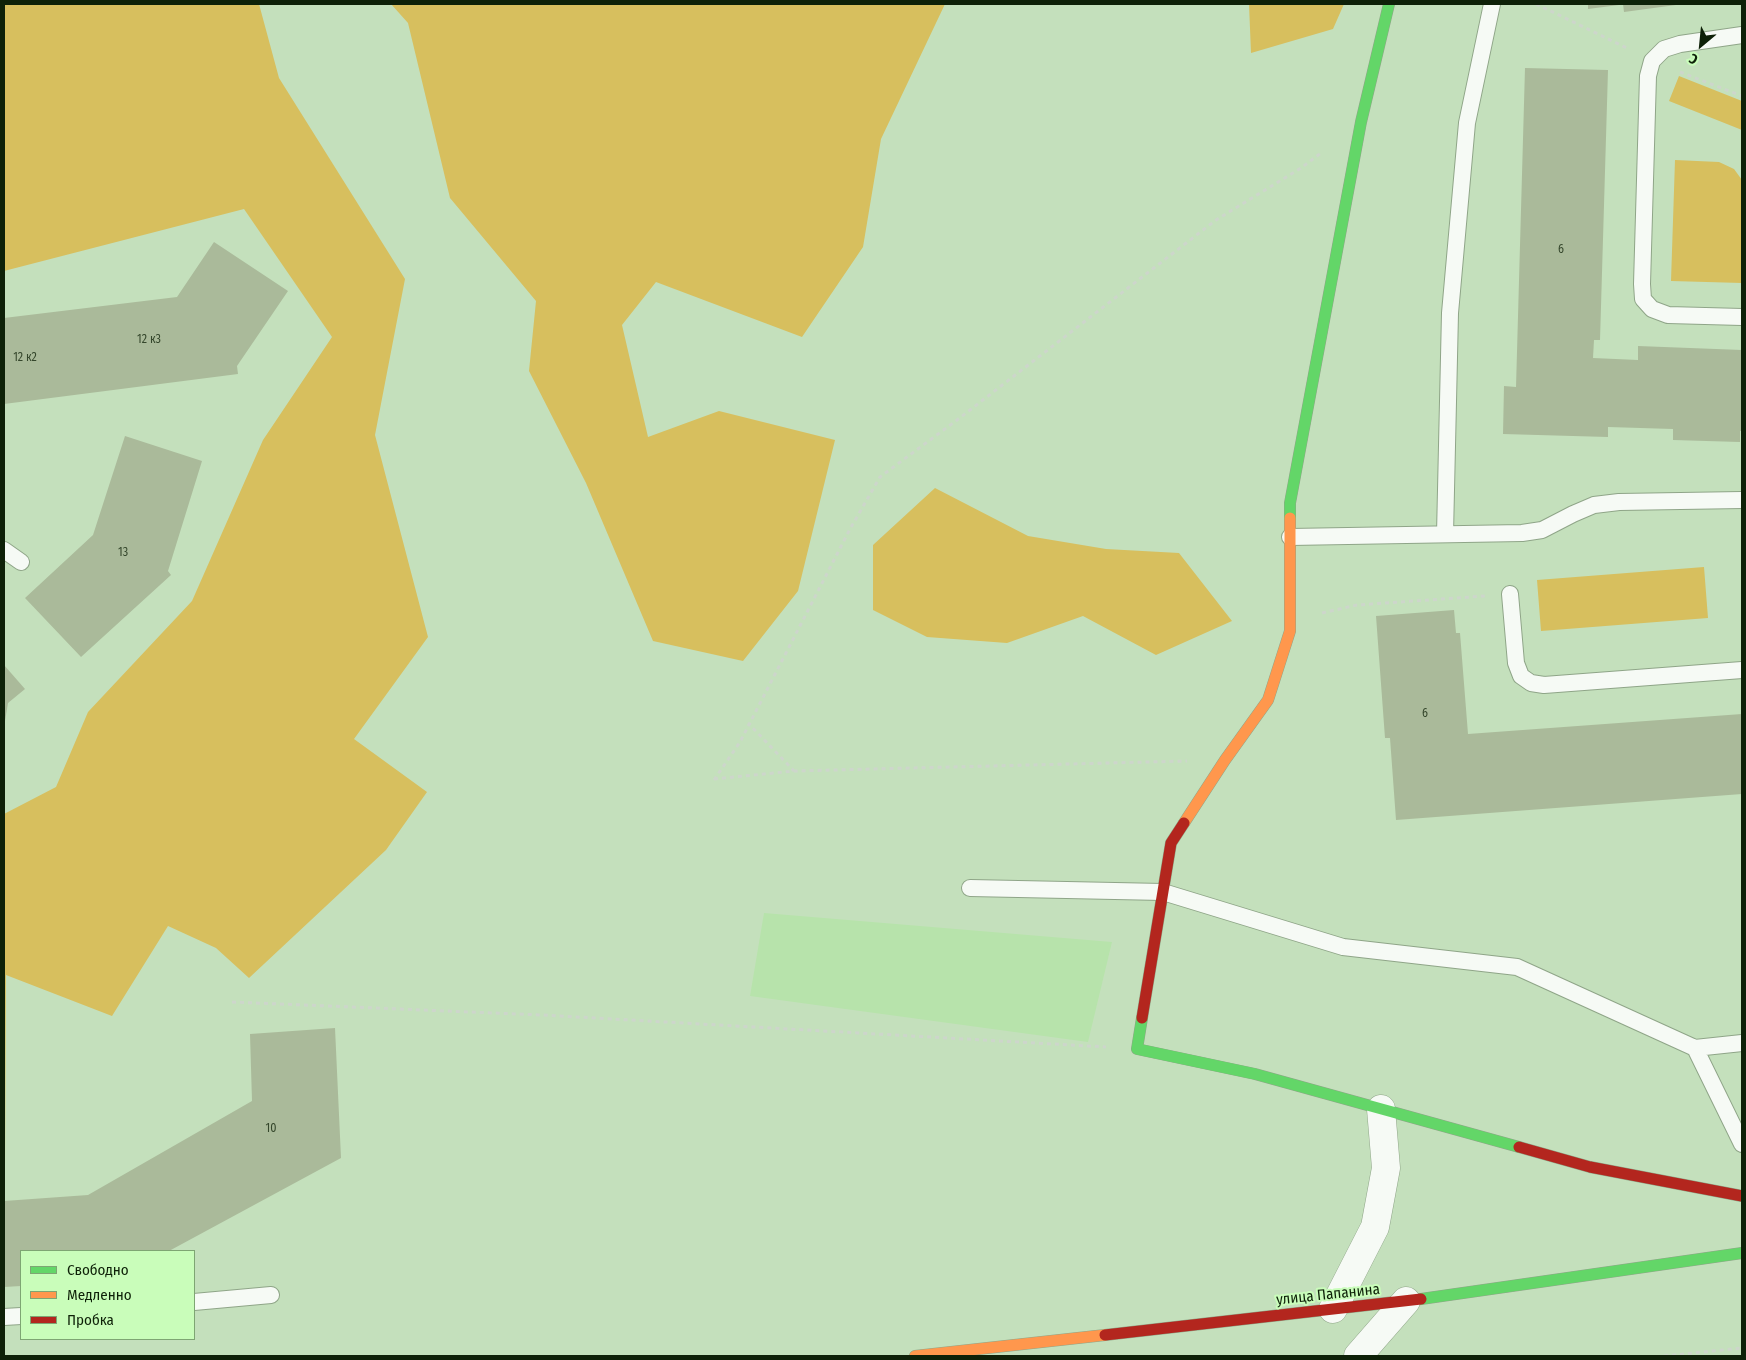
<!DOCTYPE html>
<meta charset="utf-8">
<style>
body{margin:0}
#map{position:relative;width:1746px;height:1360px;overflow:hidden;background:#c4e0bc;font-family:"Fira Sans Condensed",sans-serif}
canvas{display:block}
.frame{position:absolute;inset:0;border:5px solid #0e2108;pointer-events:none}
.legend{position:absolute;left:20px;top:1250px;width:175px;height:90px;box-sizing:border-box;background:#c9fdba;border:1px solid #7ea573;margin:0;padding:6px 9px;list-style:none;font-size:15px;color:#0e2108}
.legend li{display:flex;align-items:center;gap:10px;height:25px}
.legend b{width:25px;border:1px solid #7ea573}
.north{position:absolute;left:1676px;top:20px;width:50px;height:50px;-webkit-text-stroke:4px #c9fdba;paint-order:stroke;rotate:208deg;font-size:14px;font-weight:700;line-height:20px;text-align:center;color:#0e2108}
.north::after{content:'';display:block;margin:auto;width:18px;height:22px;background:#0e2108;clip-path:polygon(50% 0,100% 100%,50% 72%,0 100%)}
</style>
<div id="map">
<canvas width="1746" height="1360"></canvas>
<div class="frame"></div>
<ul class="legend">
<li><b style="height:6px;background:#63d668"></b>Свободно</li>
<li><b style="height:6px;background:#ff974d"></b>Медленно</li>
<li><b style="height:6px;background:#b3261e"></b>Пробка</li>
</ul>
<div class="north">С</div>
</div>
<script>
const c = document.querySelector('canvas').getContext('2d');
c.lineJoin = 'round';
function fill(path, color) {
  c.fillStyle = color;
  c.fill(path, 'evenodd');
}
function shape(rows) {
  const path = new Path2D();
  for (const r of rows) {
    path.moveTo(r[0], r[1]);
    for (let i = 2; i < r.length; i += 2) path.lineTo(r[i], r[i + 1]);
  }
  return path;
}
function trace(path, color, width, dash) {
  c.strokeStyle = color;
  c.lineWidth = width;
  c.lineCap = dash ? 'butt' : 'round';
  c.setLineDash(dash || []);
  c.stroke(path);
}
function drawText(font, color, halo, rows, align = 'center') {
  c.font = font + ' "Fira Sans Condensed",sans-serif';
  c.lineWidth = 4;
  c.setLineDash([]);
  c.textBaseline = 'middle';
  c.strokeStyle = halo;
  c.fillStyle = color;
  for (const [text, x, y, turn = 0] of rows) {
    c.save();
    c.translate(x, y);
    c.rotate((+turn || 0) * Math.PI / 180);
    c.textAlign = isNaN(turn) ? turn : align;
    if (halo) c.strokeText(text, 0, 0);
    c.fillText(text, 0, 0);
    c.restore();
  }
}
fill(shape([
 [764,913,1112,942,1088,1042,750,996]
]), '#b7e3ab');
fill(shape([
 [4,4,259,4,279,78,405,279,375,435,428,637,354,739,427,792,386,850,249,978,216,948,168,926,112,1016,6,975,5,1165,4,1165,4,814,56,787,88,712,192,601,263,440,332,337,244,209,4,271],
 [391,4,945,4,881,139,863,247,802,337,656,282,622,325,648,437,719,411,835,440,798,591,743,661,653,641,586,483,529,371,536,301,450,198,408,23],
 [1249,4,1344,4,1333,29,1251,53],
 [1679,76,1742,101,1742,130,1669,101],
 [1675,160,1719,162,1734,169,1742,180,1742,283,1671,281],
 [935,488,1028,536,1106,549,1179,553,1232,621,1156,655,1083,616,1007,643,927,637,873,610,873,545],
 [1704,567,1708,618,1541,631,1537,580]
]), '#d7bf5e');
fill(shape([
 [1588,4,1619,4,1619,5,1588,9],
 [1623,4,1676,4,1676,5,1624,12],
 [1525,68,1608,70,1600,340,1594,340,1593,358,1638,360,1638,346,1742,350,1742,431,1740,431,1740,442,1673,440,1673,429,1608,427,1608,437,1503,434,1504,386,1516,387],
 [214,242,288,291,237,366,238,374,4,404,4,318,177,297],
 [125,436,202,461,168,571,171,575,81,657,25,598,93,535],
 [1454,610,1456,633,1460,633,1468,734,1742,714,1742,794,1396,820,1390,738,1385,738,1376,616],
 [4,665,25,689,8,703,5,721],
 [335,1028,341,1158,169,1251,21,1251,21,1286,4,1287,4,1201,88,1195,252,1101,250,1034]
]), '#aaba9a');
const lane = shape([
 [1742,35,1680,44,1664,49,1652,61,1648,76,1642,284,1643,299,1652,309,1668,315,1742,317],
 [1445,534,1450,313,1467,123,1492,4],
 [1290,537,1522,533,1542,530,1573,514,1594,505,1619,502,1742,500],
 [4,550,21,562],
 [1510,594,1516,663,1521,676,1531,683,1544,685,1742,670],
 [970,888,1163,892,1343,947,1517,967,1695,1048],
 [1742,1043,1695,1048,1742,1144],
 [194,1302,271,1295],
 [4,1317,21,1316]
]);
const street = shape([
 [1333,1309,1375,1227,1386,1168,1381,1109],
 [1358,1356,1406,1301]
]);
const fast = shape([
 [1290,518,1290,503,1361,122,1389,4],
 [1142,1018,1137,1049,1255,1074,1519,1147],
 [1421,1299,1742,1253]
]);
const slow = shape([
 [1184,823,1225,760,1268,700,1290,631,1290,518],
 [915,1356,1105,1335]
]);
const jam = shape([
 [1142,1018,1171,843,1184,823],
 [1519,1147,1590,1167,1742,1196],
 [1105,1335,1421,1299]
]);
trace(lane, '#8fa588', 18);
trace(street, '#8fa588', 29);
trace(fast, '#8fa588', 12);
trace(slow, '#8fa588', 12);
trace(jam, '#8fa588', 12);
trace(shape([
 [1536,4,1629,49],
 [1680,72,1742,96],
 [1322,613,1357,605,1485,596],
 [748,726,749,724,794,771],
 [714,779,794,771,1187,761],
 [714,780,740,742,850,529,880,477,957,420,1216,220,1301,168,1321,153],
 [232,1002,542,1015,1106,1047],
 [1664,1356,1742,1348]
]), '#cdd6cb', 3, [4, 4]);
trace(lane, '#f6faf5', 16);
trace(street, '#f6faf5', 28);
trace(fast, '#63d668', 11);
trace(slow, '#ff974d', 11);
trace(jam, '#b3261e', 11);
drawText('12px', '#35472c', null, [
 ["6",1561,250],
 ["12 к3",149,340],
 ["12 к2",25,358],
 ["13",123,553],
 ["6",1425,714],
 ["10",271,1129]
]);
drawText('15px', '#0e2108', '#c9fdba', [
 ["улица Папанина",1328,1295,-6]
]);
</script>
